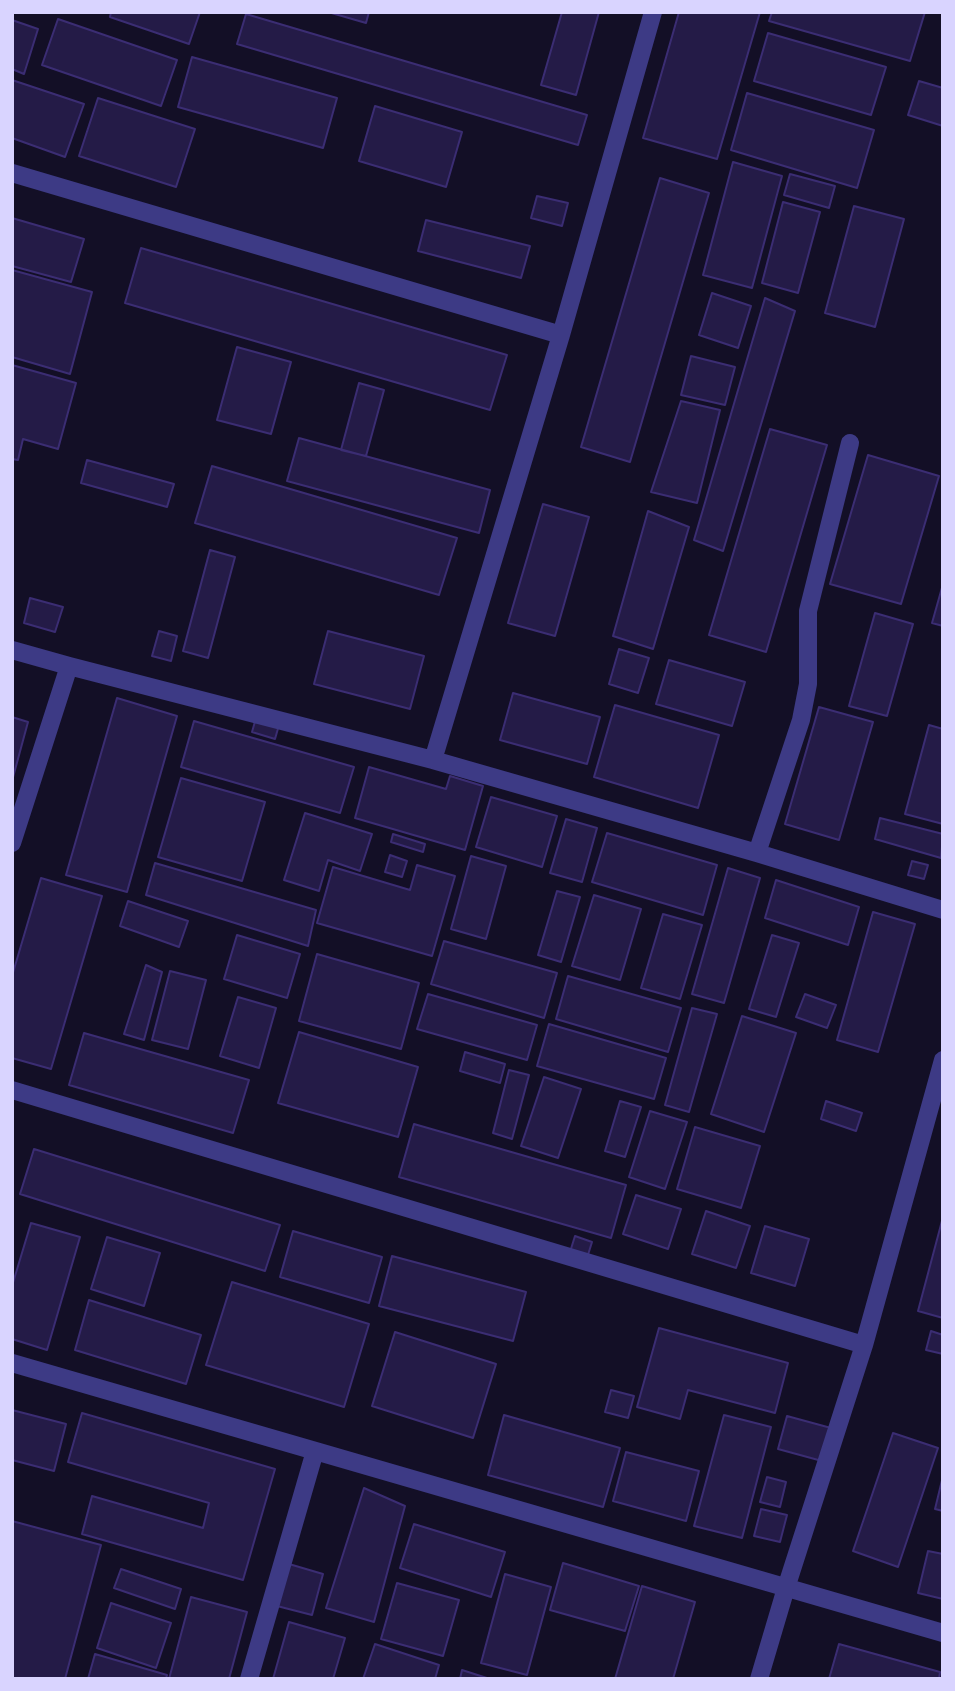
<!DOCTYPE html>
<style>
body{margin:0}
#map{position:relative;width:955px;height:1691px;overflow:hidden;background:#130f26;font-family:"IBM Plex Sans",sans-serif}
canvas{display:block}
.frame{position:absolute;inset:0;border:14px solid #d9d4ff;pointer-events:none}
</style>
<div id="map">
<canvas width="955" height="1691"></canvas>
<div class="frame"></div>
</div>
<script>
const c = document.querySelector('canvas').getContext('2d');
c.lineJoin = 'round';
function fill(path, color) {
  c.fillStyle = color;
  c.fill(path, 'evenodd');
}
function shape(rows) {
  const path = new Path2D();
  for (const r of rows) {
    path.moveTo(r[0], r[1]);
    for (let i = 2; i < r.length; i += 2) path.lineTo(r[i], r[i + 1]);
  }
  return path;
}
function trace(path, color, width, dash) {
  c.strokeStyle = color;
  c.lineWidth = width;
  c.lineCap = dash ? 'butt' : 'round';
  c.setLineDash(dash || []);
  c.stroke(path);
}
const building = shape([
 [111,12,200,12,189,44,110,17,111,12],
 [328,12,369,12,366,23,328,12],
 [562,12,599,12,576,95,541,85,562,12],
 [679,12,760,12,717,159,643,138,679,12],
 [772,12,925,12,910,61,769,21,772,12],
 [246,14,587,115,578,145,237,44,246,14],
 [58,19,177,60,161,106,42,65,58,19],
 [12,20,38,29,24,74,12,69,12,20],
 [768,33,886,67,871,115,754,81,768,33],
 [192,57,337,98,323,148,178,107,192,57],
 [12,80,84,104,65,157,12,138,12,80],
 [919,81,943,88,943,126,908,115,919,81],
 [747,93,874,130,857,188,731,150,747,93],
 [98,98,195,129,176,187,79,156,98,98],
 [375,106,462,132,446,187,359,161,375,106],
 [733,162,782,176,752,288,703,275,733,162],
 [790,174,835,186,829,208,784,195,790,174],
 [660,178,709,193,630,462,581,447,660,178],
 [537,196,568,203,562,226,531,218,537,196],
 [783,202,820,212,798,293,762,283,783,202],
 [854,206,904,219,875,327,825,313,854,206],
 [12,218,84,239,71,282,12,266,12,218],
 [426,220,530,246,521,278,418,251,426,220],
 [141,248,507,355,490,410,125,303,141,248],
 [12,270,92,292,70,374,12,357,12,270],
 [712,293,751,306,738,348,699,335,712,293],
 [765,298,795,311,723,551,694,540,765,298],
 [237,347,291,362,271,434,217,420,237,347],
 [691,356,735,367,725,405,681,395,691,356],
 [12,365,76,383,58,449,23,439,18,460,12,459,12,365],
 [359,383,384,390,366,456,341,450,359,383],
 [681,401,720,410,697,503,651,492,681,401],
 [770,429,827,445,766,652,709,635,770,429],
 [299,438,490,490,479,533,287,481,299,438],
 [868,455,939,476,901,604,830,584,868,455],
 [87,460,174,484,167,507,81,483,87,460],
 [212,466,457,538,439,595,195,523,212,466],
 [543,504,589,517,555,636,508,623,543,504],
 [648,511,689,527,653,649,613,636,648,511],
 [210,550,235,557,208,658,183,651,210,550],
 [943,584,943,626,932,623,943,584],
 [30,598,63,607,55,632,24,623,30,598],
 [875,613,913,624,887,716,849,706,875,613],
 [159,631,177,636,171,661,152,656,159,631],
 [328,631,424,656,410,709,314,684,328,631],
 [619,649,649,658,638,693,609,684,619,649],
 [669,660,745,682,732,726,656,704,669,660],
 [513,693,600,717,587,764,500,740,513,693],
 [117,698,177,716,127,892,66,875,117,698],
 [615,705,719,735,698,808,594,777,615,705],
 [819,707,873,722,839,840,785,824,819,707],
 [12,717,28,722,12,781,12,717],
 [256,718,279,725,275,739,252,732,256,718],
 [194,721,354,767,340,813,181,767,194,721],
 [929,725,943,729,943,824,905,814,929,725],
 [369,767,446,789,450,776,483,786,465,850,355,818,369,767],
 [181,778,265,802,242,881,158,857,181,778],
 [491,797,557,816,542,867,476,847,491,797],
 [305,813,372,834,360,871,328,860,319,891,284,880,305,813],
 [880,818,943,834,941,858,875,839,880,818],
 [566,819,597,828,582,882,550,873,566,819],
 [607,833,717,865,703,915,592,882,607,833],
 [393,834,425,844,423,852,391,842,393,834],
 [390,855,407,861,402,877,385,872,390,855],
 [471,856,506,866,486,939,451,929,471,856],
 [912,861,928,865,924,879,908,875,912,861],
 [155,863,316,910,308,946,146,895,155,863],
 [417,865,455,876,432,956,317,923,333,867,410,890,417,865],
 [728,868,760,878,724,1003,692,994,728,868],
 [41,878,102,896,51,1069,12,1058,12,976,41,878],
 [776,880,859,907,848,945,765,918,776,880],
 [557,891,580,897,561,962,538,955,557,891],
 [594,895,641,909,620,980,572,966,594,895],
 [128,901,188,921,179,947,120,926,128,901],
 [873,912,915,924,878,1052,837,1040,873,912],
 [663,914,702,925,680,999,641,988,663,914],
 [237,935,300,954,287,998,224,979,237,935],
 [772,935,799,943,776,1017,749,1009,772,935],
 [444,941,557,973,544,1018,431,984,444,941],
 [317,954,419,983,401,1049,299,1021,317,954],
 [146,965,162,972,144,1040,124,1034,146,965],
 [170,971,206,980,188,1049,152,1040,170,971],
 [568,976,681,1008,668,1052,556,1019,568,976],
 [428,994,537,1025,527,1060,417,1029,428,994],
 [805,994,836,1005,827,1028,796,1017,805,994],
 [238,997,276,1008,259,1068,220,1056,238,997],
 [692,1008,717,1014,689,1112,665,1105,692,1008],
 [742,1016,796,1033,764,1132,711,1114,742,1016],
 [549,1024,666,1058,654,1099,537,1066,549,1024],
 [299,1032,418,1067,398,1137,278,1103,299,1032],
 [84,1033,249,1080,233,1133,69,1085,84,1033],
 [465,1052,505,1064,500,1083,460,1071,465,1052],
 [509,1070,529,1075,512,1139,493,1133,509,1070],
 [544,1077,581,1089,558,1158,521,1146,544,1077],
 [620,1101,641,1107,625,1157,605,1151,620,1101],
 [826,1101,862,1113,856,1131,821,1119,826,1101],
 [650,1111,687,1122,665,1189,629,1177,650,1111],
 [414,1124,626,1185,611,1238,399,1177,414,1124],
 [695,1127,760,1146,741,1208,677,1189,695,1127],
 [34,1149,280,1225,265,1271,20,1194,34,1149],
 [636,1195,681,1209,668,1249,623,1234,636,1195],
 [706,1211,750,1226,736,1268,692,1254,706,1211],
 [943,1217,943,1318,918,1311,943,1217],
 [31,1223,80,1237,47,1350,12,1339,12,1286,31,1223],
 [765,1226,809,1239,795,1286,751,1273,765,1226],
 [293,1231,382,1257,369,1303,280,1277,293,1231],
 [575,1236,592,1242,587,1258,570,1252,575,1236],
 [107,1237,160,1253,144,1306,91,1289,107,1237],
 [392,1256,526,1292,513,1341,379,1306,392,1256],
 [232,1282,369,1324,344,1407,206,1365,232,1282],
 [89,1300,201,1335,186,1384,75,1350,89,1300],
 [659,1328,788,1363,775,1413,688,1390,680,1419,637,1407,659,1328],
 [931,1331,943,1335,943,1354,926,1350,931,1331],
 [395,1332,496,1364,473,1438,372,1406,395,1332],
 [611,1390,634,1396,628,1418,605,1412,611,1390],
 [12,1410,66,1424,54,1471,12,1460,12,1410],
 [82,1413,275,1469,243,1580,82,1534,92,1496,203,1528,209,1503,68,1462,82,1413],
 [504,1415,620,1448,603,1507,488,1475,504,1415],
 [724,1415,771,1427,742,1538,694,1526,724,1415],
 [787,1416,831,1428,822,1461,778,1449,787,1416],
 [893,1433,938,1448,898,1567,853,1551,893,1433],
 [626,1452,699,1471,686,1521,613,1501,626,1452],
 [943,1476,943,1511,935,1509,943,1476],
 [767,1477,786,1482,780,1507,760,1502,767,1477],
 [364,1488,405,1506,374,1622,326,1608,364,1488],
 [761,1509,787,1515,780,1542,754,1536,761,1509],
 [12,1521,101,1545,65,1679,12,1679,12,1521],
 [414,1524,505,1552,491,1597,400,1568,414,1524],
 [928,1551,943,1554,943,1599,918,1593,928,1551],
 [563,1563,639,1586,625,1631,550,1610,563,1563],
 [289,1564,323,1574,312,1615,277,1606,289,1564],
 [121,1569,181,1589,175,1609,114,1588,121,1569],
 [505,1574,551,1587,527,1675,481,1663,505,1574],
 [397,1583,459,1600,443,1656,381,1639,397,1583],
 [642,1586,695,1602,673,1679,615,1679,642,1586],
 [191,1597,247,1612,229,1679,169,1679,191,1597],
 [111,1603,171,1623,156,1668,97,1648,111,1603],
 [289,1622,345,1638,333,1679,273,1679,289,1622],
 [375,1644,439,1665,435,1679,363,1679,375,1644],
 [839,1644,940,1672,939,1679,829,1679,839,1644],
 [95,1654,167,1675,166,1679,88,1679,95,1654],
 [462,1670,490,1679,460,1679,462,1670]
]);
fill(building, '#241b47');
trace(building, '#3b2d73', 2);
trace(shape([
 [12,173,561,335],
 [12,650,69,666,433,760,757,853,943,910],
 [433,760,561,335,653,12],
 [12,843,69,666],
 [757,853,801,720,808,684,808,611,850,443],
 [12,1090,864,1345],
 [12,1363,943,1633],
 [249,1679,315,1451],
 [759,1679,786,1588,864,1345,943,1060]
]), '#3d3a85', 18);
</script>
